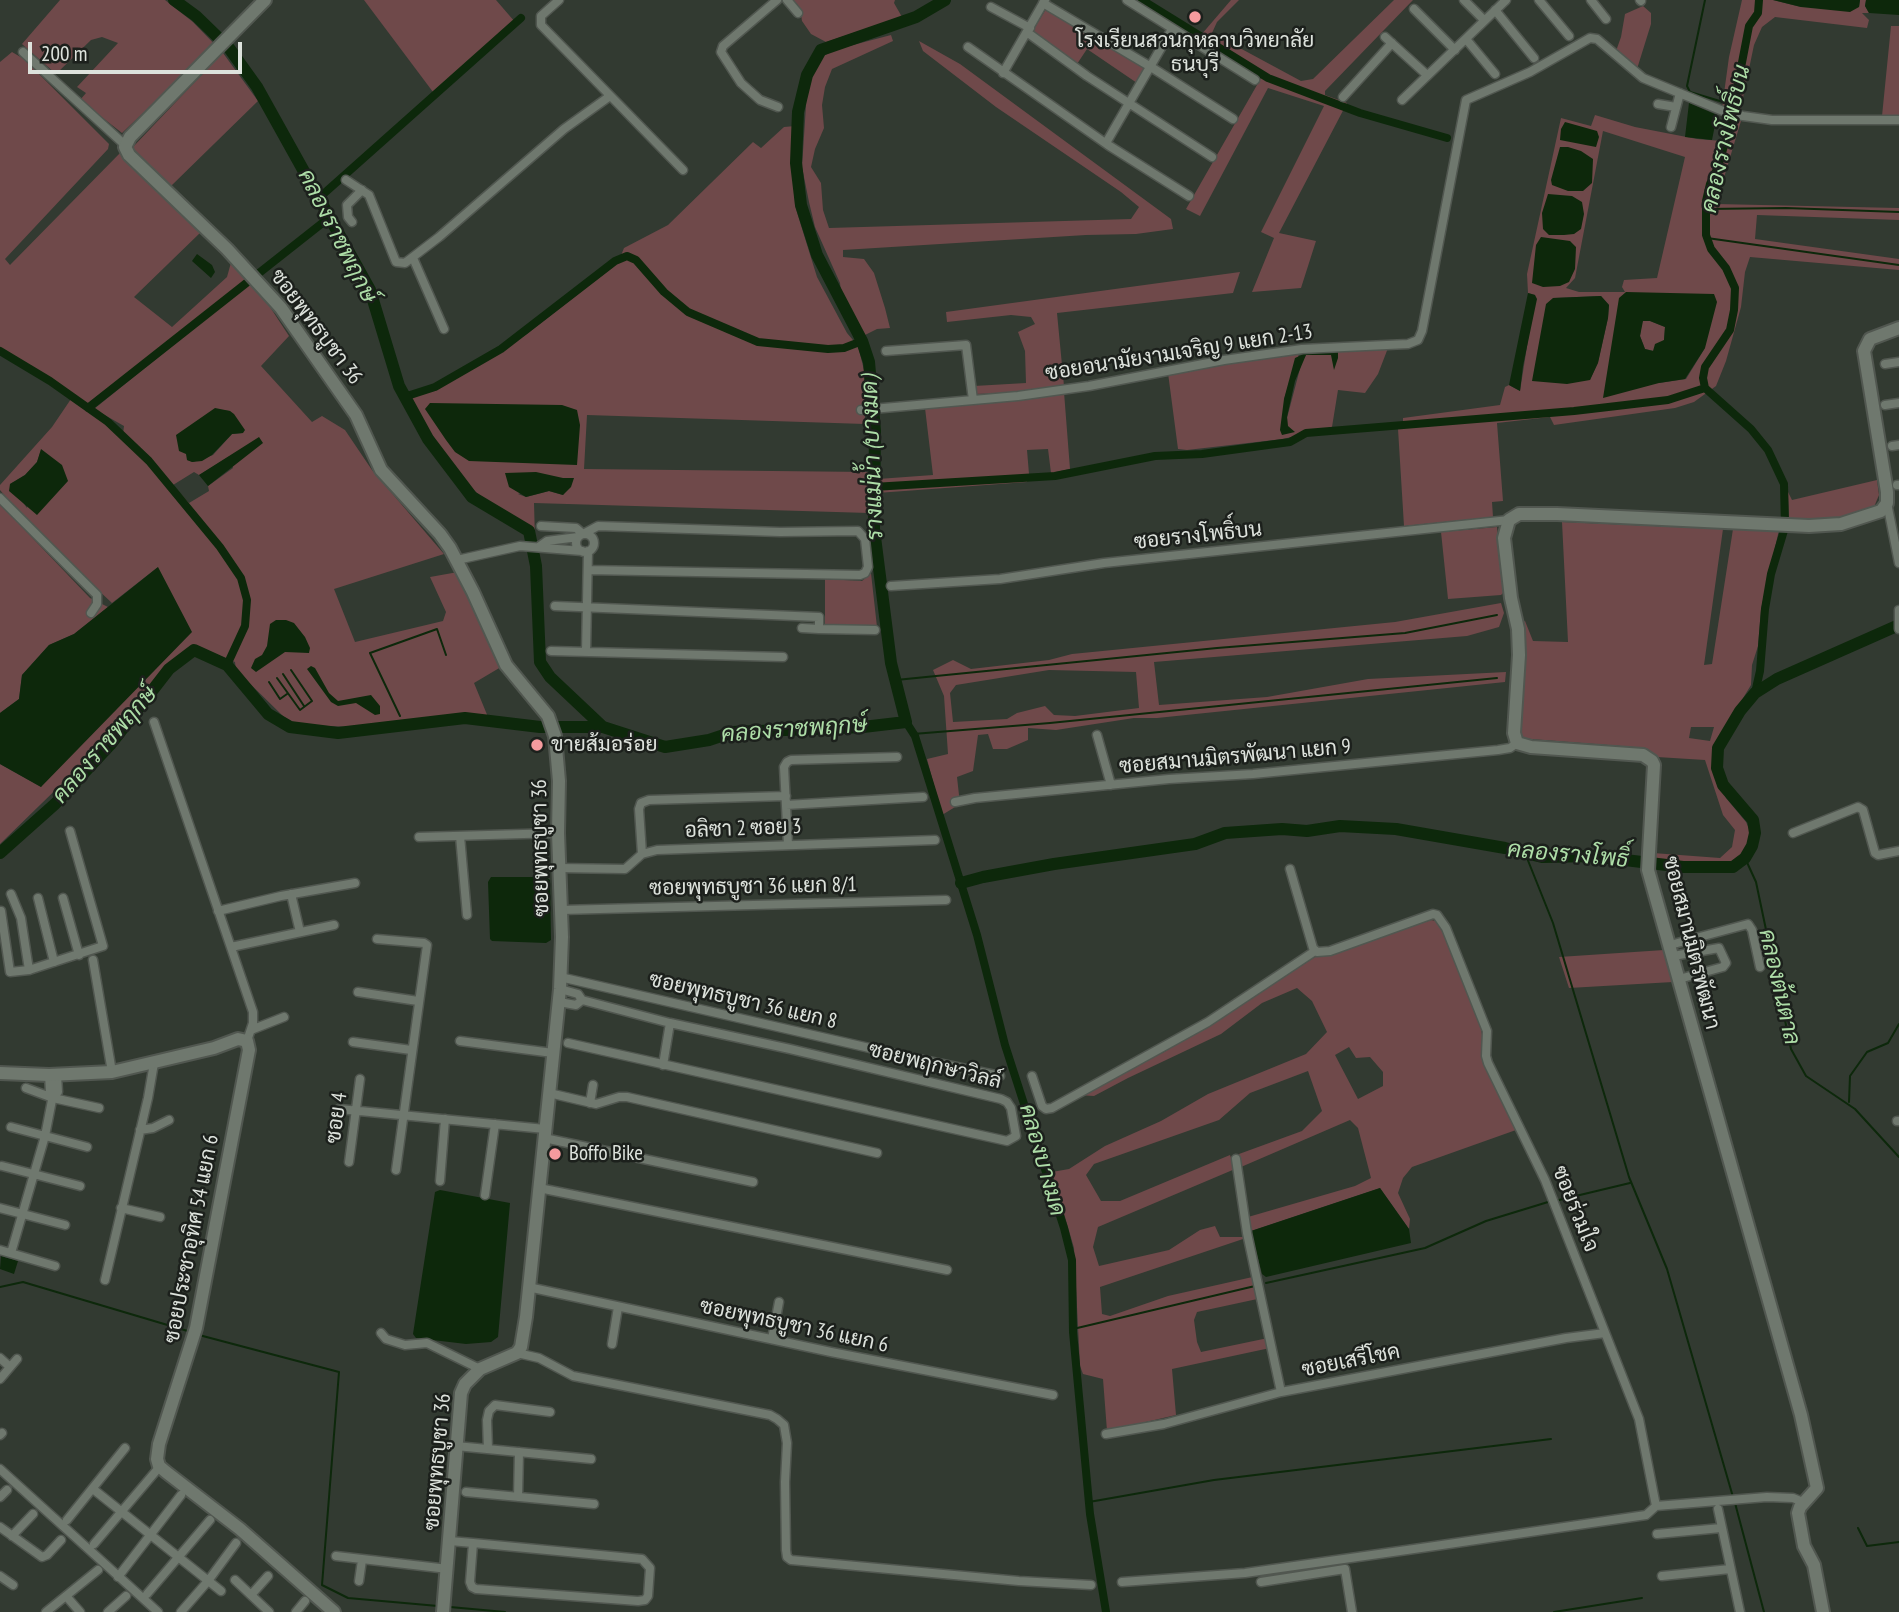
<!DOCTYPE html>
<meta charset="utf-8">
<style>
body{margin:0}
#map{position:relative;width:1899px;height:1612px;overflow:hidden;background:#323a31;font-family:"PT Sans Narrow",sans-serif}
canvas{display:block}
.scale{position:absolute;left:28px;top:42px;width:214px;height:32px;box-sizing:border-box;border:4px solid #dde2dc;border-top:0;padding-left:9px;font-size:21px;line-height:24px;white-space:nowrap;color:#dde2dc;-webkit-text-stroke:5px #1c201c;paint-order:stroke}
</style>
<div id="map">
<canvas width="1899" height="1612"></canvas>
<div class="scale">200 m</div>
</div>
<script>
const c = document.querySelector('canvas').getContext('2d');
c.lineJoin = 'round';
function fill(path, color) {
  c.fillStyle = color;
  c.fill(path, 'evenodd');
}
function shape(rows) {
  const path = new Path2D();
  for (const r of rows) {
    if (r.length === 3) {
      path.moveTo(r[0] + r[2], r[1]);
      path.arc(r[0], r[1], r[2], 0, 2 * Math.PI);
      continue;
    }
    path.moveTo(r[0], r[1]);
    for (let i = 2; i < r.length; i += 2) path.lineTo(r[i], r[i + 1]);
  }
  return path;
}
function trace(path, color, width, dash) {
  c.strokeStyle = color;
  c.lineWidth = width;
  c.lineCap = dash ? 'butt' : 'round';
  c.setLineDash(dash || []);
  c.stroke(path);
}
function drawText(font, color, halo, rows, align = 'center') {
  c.font = font + ' "PT Sans Narrow",Sarabun,sans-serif';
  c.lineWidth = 5;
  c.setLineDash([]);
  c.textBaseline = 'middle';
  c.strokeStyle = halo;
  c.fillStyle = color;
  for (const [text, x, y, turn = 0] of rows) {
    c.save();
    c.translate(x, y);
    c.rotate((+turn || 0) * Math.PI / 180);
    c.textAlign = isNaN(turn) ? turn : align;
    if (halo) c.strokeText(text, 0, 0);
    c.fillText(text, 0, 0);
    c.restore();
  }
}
fill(shape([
 [60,0,165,0,193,22,223,53,258,101,171,186,135,154,132,148,210,66,201,58,122,133,80,100,86,93,77,87,118,43,102,37,91,40,56,74,22,44],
 [364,0,496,0,515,22,433,92],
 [793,0,895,0,894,3,902,17,826,42,811,34,802,21,800,8],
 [1231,0,1239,0,1217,22,1212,33,1301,81,1313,79,1394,0,1413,0,1325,91,1325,95,1347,103,1279,233,1316,241,1301,288,1252,292,1274,238,1261,232,1324,106,1268,88,1200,216,1186,209,1261,78,1201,35],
 [1742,0,1773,0,1801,7,1859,7,1860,0,1866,0,1865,6,1869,13,1862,13,1869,20,1867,28,1775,17,1762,27,1754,45,1740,112,1741,121,1716,204,1899,208,1899,220,1757,215,1755,239,1899,259,1899,270,1750,257,1745,272,1741,307,1726,361,1716,386,1694,402,1675,408,1554,425,1550,417,1497,423,1503,501,1492,502,1493,517,1404,526,1398,429,1403,428,1403,418,1500,405,1505,387,1509,385,1520,391,1535,295,1528,293,1527,274,1561,118,1591,126,1595,115,1635,127,1697,139,1722,141,1729,110,1722,108,1729,57],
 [1603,131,1685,157,1657,278,1624,280,1622,287,1625,292,1579,292,1566,288,1575,278],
 [1601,296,1609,305,1608,318,1598,362,1590,380,1553,298],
 [1619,299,1705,348,1686,379,1659,383],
 [1643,6,1651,13,1651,24,1637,69,1616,51,1621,37,1625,14],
 [1046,9,1143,67,1145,70,1137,83,1087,49,1077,64,1032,32],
 [1891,26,1899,26,1899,116,1882,116],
 [891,35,893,41,832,69,825,87,822,105,824,128,815,149,811,167,821,183,823,210,829,228,1131,219,1139,207,1121,192,996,107,923,51,919,41,960,64,1171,219,1173,229,1136,234,1086,235,843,250,843,257,864,259,874,273,885,308,890,328,877,329,865,335,841,292,840,283,815,227,809,202,802,167,807,90,820,58,834,50],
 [12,52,24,59,109,144,108,149,5,259,10,265,120,153,202,231,134,297,172,327,227,277,232,259,251,277,87,404,0,347,0,62],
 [795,126,792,138,795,206,817,277,847,333,858,346,864,370,865,424,587,415,584,469,868,472,869,513,534,503,535,539,524,534,469,486,452,465,408,399,452,380,527,334,618,263,624,248,668,225,753,142,761,148,784,127],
 [563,478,573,478,563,495,549,491,526,497,518,494],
 [1240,272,1233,293,1057,313,1064,386,1014,393,974,394,974,386,1026,383,1025,351,1018,332,1035,324,1031,317,1011,315,947,322,946,312],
 [253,281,289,336,261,366,312,422,322,416,345,430,372,470,444,554,334,589,355,642,443,621,446,612,430,577,458,572,501,667,474,683,488,717,401,721,354,727,299,725,284,717,236,670,235,662,198,647,185,650,80,766,0,844,0,764,41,787,158,567,112,603,38,534,0,490,0,485,52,427,71,399,123,434,124,426,94,409],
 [220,410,230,411,243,433,232,434,213,455,193,462,187,460,187,454],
 [41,450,27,508,10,484,25,475,37,462],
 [230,456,233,468,208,486,209,491,189,503,173,485,194,472,199,475],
 [1642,321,1650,321,1665,327,1664,340,1654,351,1645,349,1640,336],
 [1388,348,1378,374,1365,393,1338,390,1332,427,1283,439,1187,450,1178,449,1168,373,1309,351],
 [1338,352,1334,368,1332,355,1306,355,1302,361,1287,418,1288,426,1284,399,1299,354],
 [1064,392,1070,469,1051,473,1048,449,1027,450,1029,474,1027,482,877,493,878,479,933,475,925,408],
 [1877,480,1879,495,1874,507,1852,517,1811,522,1789,518,1788,492,1792,500],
 [0,504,90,598,108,607,74,634,49,645,22,675,19,699,0,713],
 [1562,522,1723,529,1704,665,1712,664,1733,529,1779,530,1761,609,1758,646,1752,665,1751,685,1720,736,1714,751,1715,770,1726,798,1746,822,1752,835,1749,845,1736,860,1720,865,1653,860,1653,853,1720,858,1732,847,1735,830,1723,815,1705,760,1657,757,1646,748,1518,738,1521,623,1525,621,1533,641,1568,642],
 [1691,727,1714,727,1710,741,1689,738],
 [1497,527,1503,593,1501,595,1448,599,1441,532],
 [871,573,877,627,825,625,825,579,862,581],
 [1501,603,1504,613,1499,627,1467,636,1154,662,1159,705,1267,697,1368,679,1506,672,1505,682,1157,718,1134,718,1056,730,1028,728,1028,740,1007,749,993,749,988,734,978,735,973,771,957,777,960,804,942,815,927,759,948,754,944,696,933,670,953,660,971,669,1049,660,1072,654,1395,622],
 [1049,670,1136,672,1139,708,1075,716,1054,715,1045,706,1017,713,1007,719,953,722,950,693,956,685],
 [1431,920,1436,921,1442,928,1480,1022,1483,1041,1482,1052,1516,1125,1516,1130,1412,1167,1403,1178,1398,1193,1410,1219,1409,1229,1380,1188,1251,1231,1248,1217,1355,1186,1371,1178,1358,1128,1350,1120,1241,1167,1239,1154,1302,1131,1322,1111,1308,1071,1250,1093,1219,1120,1094,1164,1086,1175,1101,1201,1120,1201,1230,1155,1235,1169,1098,1227,1093,1247,1099,1266,1169,1250,1200,1230,1215,1226,1220,1237,1249,1237,1100,1287,1102,1314,1110,1316,1168,1296,1257,1276,1262,1298,1197,1312,1194,1320,1197,1342,1201,1352,1268,1338,1270,1348,1172,1369,1176,1415,1107,1431,1103,1379,1083,1374,1080,1366,1074,1248,1052,1172,1069,1169,1105,1146,1161,1121,1208,1094,1306,1054,1327,1032,1312,1001,1297,988,1262,1003,1221,1034,1128,1078,1094,1096,1077,1095,1164,1052,1315,957],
 [1349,1047,1356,1058,1370,1057,1383,1072,1383,1086,1358,1099,1335,1055],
 [1664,950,1673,982,1569,988,1559,957]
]), '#6f494a');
fill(shape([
 [1773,0,1860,0,1859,7,1850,12,1801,7],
 [1866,0,1899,0,1899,15,1869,13,1865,6],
 [1689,103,1717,115,1712,140,1685,137],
 [1565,122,1597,131,1599,137,1596,147,1560,140,1561,129],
 [1560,147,1568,147,1581,151,1593,159,1592,183,1583,191,1568,191,1552,185,1551,180],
 [1548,194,1572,196,1582,202,1584,214,1581,229,1574,234,1564,235,1549,235,1543,229,1542,213],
 [1541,237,1570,241,1576,247,1575,269,1569,282,1560,286,1543,287,1532,283,1536,245],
 [197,254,212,265,215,272,211,278,192,261],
 [1626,292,1714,294,1717,302,1705,348,1685,379,1659,383,1603,398,1619,298],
 [1643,321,1650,321,1665,327,1664,340,1655,344,1653,351,1645,349,1640,336],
 [1528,293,1535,295,1537,299,1523,366,1520,391,1509,385],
 [1601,296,1609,305,1608,318,1598,363,1590,380,1567,384,1532,381,1546,304,1553,298],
 [1308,352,1338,352,1338,358,1334,370,1331,355,1306,355,1295,381,1287,417,1288,426,1295,432,1282,435,1280,430,1284,399,1295,358],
 [430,403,562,405,577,410,580,425,577,465,469,461,455,452,446,440,425,409],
 [215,408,230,411,234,414,245,430,243,433,232,434,212,455,202,461,192,462,187,460,186,454,179,451,176,435],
 [259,437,263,443,208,486,199,475],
 [41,449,62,465,68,481,37,515,9,491,10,484,25,475,37,462],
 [536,472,563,478,574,478,571,487,563,495,549,491,526,497,509,487,505,473],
 [158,567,192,632,41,787,0,764,0,713,19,699,22,675,49,645,74,634],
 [276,620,286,620,294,623,305,637,310,648,309,653,285,652,256,672,251,668,255,659,262,655,267,646,270,624],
 [311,666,315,668,329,693,338,701,371,695,380,706,380,714,375,715,356,703,338,706,331,702,307,669],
 [491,877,546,877,550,880,551,940,546,943,492,941,490,939,488,882],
 [1380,1188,1409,1229,1411,1243,1266,1277,1262,1274,1251,1231],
 [440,1190,510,1203,498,1337,491,1342,466,1344,416,1338,413,1334,435,1192],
 [1,1256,18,1261,14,1274,0,1269]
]), '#0d280b');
trace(shape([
 [1705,0,1687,86,1690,92,1733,105],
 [1706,209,1786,208,1899,212],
 [1707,238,1899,265],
 [283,674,304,706],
 [277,678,300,710,312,701,291,670],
 [896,680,1217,648,1405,633,1497,615],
 [269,682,280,699,287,694],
 [400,716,370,653,437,629,446,655],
 [913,734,1050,723,1497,678],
 [1525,853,1553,923,1629,1177,1667,1269,1733,1497],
 [1745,858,1756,882,1791,1049,1806,1076,1855,1109,1899,1157],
 [1849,1102,1850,1076,1867,1052,1888,1043,1899,1024],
 [1559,1200,1630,1183],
 [1266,1283,1425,1248,1486,1221,1548,1202],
 [0,1287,23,1282,191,1332],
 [1073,1329,1255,1286],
 [199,1335,339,1372,322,1585,348,1598,438,1606],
 [1089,1502,1214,1480,1551,1439],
 [1735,1503,1764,1612],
 [1858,1528,1867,1546,1899,1542],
 [450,1607,505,1612],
 [1554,1612,1642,1598]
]), '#0d280b', 2);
trace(shape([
 [1142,0,1268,78,1360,113,1447,138],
 [320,197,521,18],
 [0,351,50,381,108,422,149,461,220,547,241,578,247,600,245,626,227,665],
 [404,397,435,387,501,349,615,261,627,256,636,260,664,292,688,312,758,342,828,349,844,348,862,341],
 [88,408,330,217],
 [873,487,1055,476,1155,456,1202,454,1290,442,1306,433,1574,411,1668,400,1705,388],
 [1755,693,1760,671,1765,609,1771,574,1785,527,1784,484,1768,450,1751,429,1705,388,1703,378,1705,367,1730,330,1734,310,1735,288,1726,268,1711,249,1706,235,1706,201,1710,184,1718,167,1730,125,1749,26,1758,13,1759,0],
 [906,722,915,736,977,935,1005,1045,1064,1228,1072,1260,1073,1332,1090,1514,1106,1612]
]), '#0d280b', 8);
trace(shape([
 [174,0,196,16,229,48,257,87,370,290,399,386,428,439,472,497,529,531,536,566,540,662,550,677,603,727],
 [0,853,55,804,110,745,169,669,194,650,227,665,268,714,290,727,338,733,465,718,540,727,603,727,665,747,709,740,733,732,863,727,906,722,891,663,874,529,875,431,869,362,862,341,817,255,801,205,796,163,798,112,807,75,821,50,916,17,945,0],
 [961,883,983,877,1054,864,1195,844,1225,833,1282,829,1307,831,1340,826,1396,829,1505,848,1542,857,1592,856,1683,867,1733,867,1745,858,1752,846,1755,833,1753,820,1723,785,1717,768,1718,748,1740,711,1755,693,1777,679,1899,625]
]), '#0d280b', 12);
const street = shape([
 [559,0,541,16,541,25,683,170],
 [777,0,723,46,721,52,741,83,760,100,778,107],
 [787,0,798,13],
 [1127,0,1255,80],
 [1464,0,1484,20],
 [1539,0,1569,36],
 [1591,0,1606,19],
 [1640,0,1641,1],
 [1043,3,1151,67,1233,119],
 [991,7,1030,28],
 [1414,9,1455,50],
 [1495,10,1534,58],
 [1028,33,1087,76,1212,157],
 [1385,37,1427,75],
 [1466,39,1495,74],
 [968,47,1108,145,1189,196],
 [23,52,125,145],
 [1003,73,1045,0],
 [1343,97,1392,43],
 [1402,100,1506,0],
 [1658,104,1676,107],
 [1671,127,1680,93],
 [1106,143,1172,29],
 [346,180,369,195,396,262,405,263,439,237,564,129,610,96],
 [352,222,348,217,347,205,362,190],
 [413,258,444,329],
 [886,351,966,345,973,400],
 [1885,364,1899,362],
 [1885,405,1899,403],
 [861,410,1018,396,1089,386,1224,360,1302,349,1408,344,1418,340,1422,331,1466,100,1530,72,1590,38,1597,39,1643,78,1723,111,1743,116,1772,120,1899,120],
 [1892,446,1899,445],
 [1897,485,1899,485],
 [0,498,97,595,97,604,91,613],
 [1887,503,1899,563],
 [541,526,576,528,583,534,598,526,780,532,858,531,865,539,868,567,865,573,860,575,588,570],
 [585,543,9],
 [540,546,547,541,578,537],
 [457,560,520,546,582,551],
 [891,586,1000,579,1104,563,1509,520],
 [555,606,819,617,819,629,875,630],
 [1899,610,1899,629],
 [802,628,819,629],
 [551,651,783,657],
 [586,652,588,551],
 [154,722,253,1012,253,1023,247,1041],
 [1097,735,1111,785],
 [955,802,975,798,1169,779,1253,774,1498,750,1510,748,1517,743],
 [786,805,923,797],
 [1793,833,1858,807,1863,810,1875,853,1878,855,1899,851],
 [460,836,467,915],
 [419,837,558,833],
 [788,845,784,767,787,762,791,760,897,757],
 [642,854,639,809,641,803,649,800,786,796],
 [559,868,625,869,642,854,657,850,935,840],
 [1290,869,1313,948,1317,952,1330,951,1433,914,1437,915,1446,928,1487,1031,1486,1056,1488,1063,1545,1180,1639,1419,1656,1506,1767,1497,1793,1498,1803,1502],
 [11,894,21,918,29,970],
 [291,894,300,932],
 [38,898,54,962],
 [63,898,79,955],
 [561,910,946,900],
 [1,911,10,972,29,970,103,946,70,831],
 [218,911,281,896,355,883],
 [377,939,424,943,427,945,396,1170],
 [1670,945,1748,924,1752,930,1760,967],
 [231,947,334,925],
 [1673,956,1719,948,1726,963,1723,967,1679,979],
 [93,960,112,1072],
 [560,977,900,1055,1000,1076],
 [560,989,578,994,582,1000,670,1023,790,1049,1001,1099,1007,1102,1011,1108,1016,1136,1007,1141,568,1043],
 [358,992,418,1001],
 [559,1002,576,1005,582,1000],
 [251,1030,284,1017],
 [460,1041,553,1053],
 [353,1042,411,1050],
 [663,1065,670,1023],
 [49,1075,50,1092,53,1095],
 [1032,1076,1042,1106,1046,1109,1052,1108,1208,1022,1315,951],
 [26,1088,53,1098,99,1108],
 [549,1093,596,1104,619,1097,627,1097,877,1153],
 [590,1103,593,1085],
 [339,1109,545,1129],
 [1897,1121,1899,1121],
 [11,1127,87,1147],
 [140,1130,153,1128,169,1120],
 [544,1138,753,1182],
 [1236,1159,1247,1233,1281,1392],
 [349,1162,360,1079],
 [2,1166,80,1186],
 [440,1181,445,1119],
 [539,1188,947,1270],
 [485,1195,495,1124],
 [0,1208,65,1225],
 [121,1208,160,1217],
 [0,1250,55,1266],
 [11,1253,45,1136,53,1095,58,1092,57,1075],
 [105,1280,148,1098,154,1063],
 [528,1287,831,1352,1053,1395],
 [381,1333,386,1339,405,1345,427,1343,480,1369],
 [772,1339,779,1302],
 [612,1344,618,1307],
 [517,1353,539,1358,573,1376,770,1415,777,1419,784,1425,787,1443,785,1482,786,1550,787,1557,791,1560,1019,1581,1091,1585],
 [0,1358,10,1367],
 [0,1379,17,1359],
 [1106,1434,1164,1424,1281,1392,1566,1338,1605,1333],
 [0,1435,2,1433],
 [456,1446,591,1459],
 [488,1449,487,1420,489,1411,495,1405,550,1412],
 [0,1469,158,1612],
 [93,1489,221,1591],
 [466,1492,594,1504],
 [0,1497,7,1490],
 [518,1497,519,1452],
 [1718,1509,1740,1612],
 [67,1520,125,1448],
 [0,1527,42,1557,47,1555,61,1540],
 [1657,1534,1721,1528],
 [12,1536,33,1514],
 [450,1541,473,1543],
 [473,1543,642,1559,650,1568,648,1596,645,1600,638,1601,476,1589,472,1587,470,1582,473,1543],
 [94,1544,156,1471],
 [336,1556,448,1569],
 [0,1576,13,1585],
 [1662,1576,1730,1569],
 [118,1577,181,1495],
 [235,1580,269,1612],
 [359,1581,362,1560],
 [1122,1582,1245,1573,1435,1546,1646,1515,1656,1506],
 [1261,1582,1345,1569,1352,1612],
 [147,1594,210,1520],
 [251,1595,268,1576],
 [66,1596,80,1612],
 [46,1612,98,1570],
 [108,1612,126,1596],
 [181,1612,208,1581,236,1543],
 [296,1612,305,1601]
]);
const secondary = shape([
 [265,0,130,137,125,147,129,155,227,249,281,308,356,415,381,470,440,534,450,548,473,592,506,665,548,716,555,736,559,781,558,833,562,937,560,989,526,1317,521,1347,517,1353,480,1369,465,1384,461,1393,443,1612],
 [0,1073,49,1075,112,1072,214,1048,238,1039,247,1041,249,1050,196,1328,159,1444,157,1459,159,1466,166,1472,240,1529,334,1612],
 [1823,1612,1814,1565,1804,1546,1798,1513,1800,1507,1817,1488,1801,1415,1648,870,1654,765,1652,761,1643,755,1531,747,1517,743,1514,733,1519,655,1518,629,1511,598,1504,538,1509,520,1519,514,1557,514,1809,526,1841,524,1881,511,1887,503,1887,492,1864,351,1870,339,1899,328]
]);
trace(street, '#515750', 11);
trace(secondary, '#515750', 16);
trace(street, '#6f786e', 8);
trace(secondary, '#6f786e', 12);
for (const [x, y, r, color] of [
 [1195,17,7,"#f59b9e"],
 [537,745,7,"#f59b9e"],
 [555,1154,7,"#f59b9e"]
]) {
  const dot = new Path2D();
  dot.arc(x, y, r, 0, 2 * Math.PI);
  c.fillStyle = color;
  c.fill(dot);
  trace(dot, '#1c201c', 2.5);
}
drawText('21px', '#dde2dc', '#1c201c', [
 ["โรงเรียนสวนกุหลาบวิทยาลัย",1195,41,"center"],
 ["ธนบุรี",1195,65,"center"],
 ["ขายส้มอร่อย",551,745],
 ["Boffo Bike",569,1154]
], 'left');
drawText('21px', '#dde2dc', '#1c201c', [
 ["ซอยพุทธบูชา 36",316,327,53],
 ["ซอยอนามัยงามเจริญ 9 แยก 2-13",1179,353,-9],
 ["ซอยรางโพธิ์บน",1198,536,-6],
 ["ซอยสมานมิตรพัฒนา แยก 9",1235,757,-5],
 ["อลิซา 2 ซอย 3",743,829,-2],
 ["ซอยพุทธบูชา 36",541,848,-91],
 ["ซอยพุทธบูชา 36 แยก 8/1",753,887,-1],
 ["ซอยสมานมิตรพัฒนา",1691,943,76],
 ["ซอยพุทธบูชา 36 แยก 8",743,1001,13],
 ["ซอยพฤกษาวิลล์",935,1066,14],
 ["ซอย 4",337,1118,-82],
 ["ซอยร่วมใจ",1575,1209,68],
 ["ซอยประชาอุทิศ 54 แยก 6",192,1239,-79],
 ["ซอยพุทธบูชา 36 แยก 6",794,1326,12],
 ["ซอยเสรีโชค",1351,1361,-11],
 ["ซอยพุทธบูชา 36",438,1462,-85]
]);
drawText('italic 23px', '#addda7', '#1c201c', [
 ["คลองรางโพธิ์บน",1726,139,-77],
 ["คลองราชพฤกษ์",337,236,63],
 ["รางแม่น้ำ (บางมด)",873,458,-92],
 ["คลองราชพฤกษ์",794,730,-4],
 ["คลองราชพฤกษ์",105,745,-49],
 ["คลองรางโพธิ์",1568,855,5],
 ["คลองต้นตาล",1779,987,77],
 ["คลองบางมด",1042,1160,74]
]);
</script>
